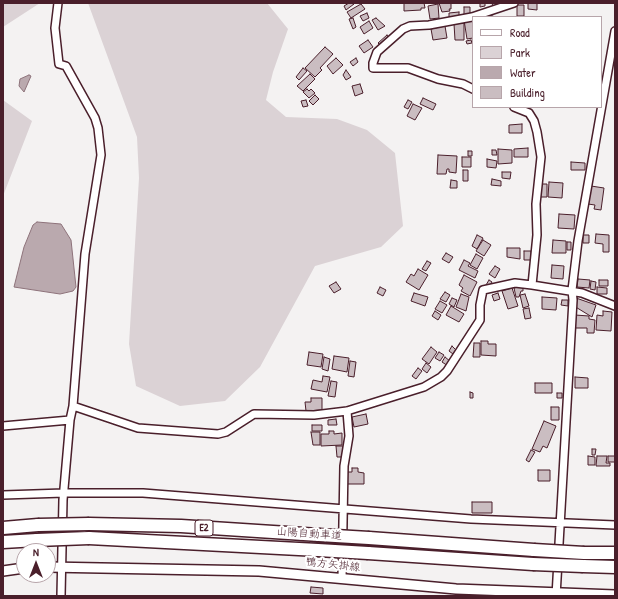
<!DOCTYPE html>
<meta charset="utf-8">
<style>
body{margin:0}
#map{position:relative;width:618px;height:599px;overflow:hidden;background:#f4f2f2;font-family:"Patrick Hand",sans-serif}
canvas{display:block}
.frame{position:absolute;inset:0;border:4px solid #4a1f2b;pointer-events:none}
.legend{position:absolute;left:472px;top:16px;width:130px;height:92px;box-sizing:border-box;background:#fff;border:1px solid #b7a5aa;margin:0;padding:5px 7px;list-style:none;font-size:12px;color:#4a1f2b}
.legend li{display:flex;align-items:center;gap:8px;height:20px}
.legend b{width:20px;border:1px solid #b7a5aa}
.north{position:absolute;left:16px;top:543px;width:40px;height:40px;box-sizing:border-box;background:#fff;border:1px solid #b7a5aa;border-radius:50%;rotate:0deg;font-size:11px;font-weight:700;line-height:16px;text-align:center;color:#4a1f2b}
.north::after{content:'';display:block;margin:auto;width:14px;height:18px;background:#4a1f2b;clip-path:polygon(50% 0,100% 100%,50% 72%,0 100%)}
</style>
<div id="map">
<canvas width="618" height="599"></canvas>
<div class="frame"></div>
<ul class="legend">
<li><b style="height:5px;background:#fff"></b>Road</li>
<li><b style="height:11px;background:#dbd2d5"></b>Park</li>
<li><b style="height:11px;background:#baa9ae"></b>Water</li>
<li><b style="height:11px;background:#cabdc1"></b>Building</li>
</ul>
<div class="north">N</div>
</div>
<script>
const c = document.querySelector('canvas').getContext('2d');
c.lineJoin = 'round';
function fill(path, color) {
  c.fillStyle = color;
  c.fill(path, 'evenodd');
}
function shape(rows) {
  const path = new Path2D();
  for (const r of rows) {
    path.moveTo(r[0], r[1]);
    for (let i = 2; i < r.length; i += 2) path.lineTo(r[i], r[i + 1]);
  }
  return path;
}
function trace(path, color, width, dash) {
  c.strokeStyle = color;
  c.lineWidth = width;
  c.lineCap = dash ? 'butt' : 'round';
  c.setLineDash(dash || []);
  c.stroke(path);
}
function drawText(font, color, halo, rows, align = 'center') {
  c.font = font + ' "Patrick Hand","Klee One",sans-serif';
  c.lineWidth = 4;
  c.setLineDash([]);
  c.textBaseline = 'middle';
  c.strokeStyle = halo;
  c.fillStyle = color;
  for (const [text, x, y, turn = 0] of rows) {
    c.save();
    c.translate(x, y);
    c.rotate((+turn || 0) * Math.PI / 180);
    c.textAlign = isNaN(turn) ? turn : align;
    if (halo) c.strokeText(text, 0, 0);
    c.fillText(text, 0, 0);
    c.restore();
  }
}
fill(shape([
 [3,3,40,3,3,27],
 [88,3,267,3,288,29,273,72,266,100,286,117,337,119,367,130,395,153,403,226,381,247,315,266,260,367,225,401,180,406,136,386,129,344,139,178,137,137],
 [3,100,32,121,3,196]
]), '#dbd2d5');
const water = shape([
 [29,75,31,76,24,92,19,86,20,79,29,75],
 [37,222,61,224,71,240,76,287,73,291,60,294,14,287,24,247,33,225,37,222]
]);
fill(water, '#baa9ae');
trace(water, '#8d727a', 1);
const building = shape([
 [349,3,354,4,346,10,344,6,349,3],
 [404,3,424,3,425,8,421,8,421,10,404,11,404,3],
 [439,3,451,3,451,9,449,9,450,11,442,12,439,3],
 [480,3,485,3,485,6,480,7,480,3],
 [492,3,506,3,493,7,492,3],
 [528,3,537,3,537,10,528,9,528,3],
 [361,4,365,9,351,18,347,12,361,4],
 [438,4,439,18,430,19,428,6,438,4],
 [517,5,524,5,524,16,517,16,517,5],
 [464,7,470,7,470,16,464,17,464,7],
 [459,12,459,18,449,19,449,13,459,12],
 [367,13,369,18,363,21,360,16,367,13],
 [491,13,492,16,496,17,481,17,491,13],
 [353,18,356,27,353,29,349,19,353,18],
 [376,18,385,26,378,30,372,20,376,18],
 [473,19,473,38,467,39,464,20,473,19],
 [369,21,373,28,364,34,360,27,369,21],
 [464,23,464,40,455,40,454,24,464,23],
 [445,26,447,38,433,40,431,29,445,26],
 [387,35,389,38,381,46,378,43,387,35],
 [368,40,373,47,364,53,359,46,368,40],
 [471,40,472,43,467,44,466,41,471,40],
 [325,47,333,54,320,68,322,70,315,77,305,68,325,47],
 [336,58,343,65,333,74,327,66,336,58],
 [356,58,358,62,353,66,350,62,356,58],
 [303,68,307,71,299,80,296,77,303,68],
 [346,70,351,77,346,80,343,75,346,70],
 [310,74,315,79,303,91,297,86,310,74],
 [360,84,363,93,355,96,352,86,360,84],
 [307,89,309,91,311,89,315,93,309,98,303,92,307,89],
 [315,95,319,99,313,105,309,101,315,95],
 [423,98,436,104,433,110,420,104,423,98],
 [306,100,308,106,303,107,301,101,306,100],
 [408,100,412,102,408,109,404,107,408,100],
 [413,104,422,108,415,120,407,116,413,104],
 [522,124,522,133,509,133,509,125,522,124],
 [528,148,528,157,514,157,514,149,528,148],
 [498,149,512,150,512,163,498,164,498,149],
 [492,150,496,150,497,155,492,155,492,150],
 [468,151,472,151,472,156,468,156,468,151],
 [438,155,457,156,456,173,449,172,449,169,447,169,446,174,437,174,438,155],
 [462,157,471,157,471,167,462,167,462,157],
 [487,159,497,161,496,168,487,167,487,159],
 [571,162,585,163,585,170,571,170,571,162],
 [463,170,468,170,468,181,463,181,463,170],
 [502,172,511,172,510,179,502,178,502,172],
 [492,179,501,181,501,186,491,185,492,179],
 [451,180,457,181,457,188,450,188,451,180],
 [549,182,563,183,562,198,548,197,549,182],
 [541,184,547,184,547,197,540,197,541,184],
 [591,186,604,188,601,210,594,209,595,205,588,204,591,186],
 [559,214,575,215,574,229,558,228,559,214],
 [596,234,609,235,609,252,603,252,603,244,595,243,596,234],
 [477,235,483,238,477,249,472,246,477,235],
 [583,235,589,235,589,243,583,243,583,235],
 [483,240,491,245,484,256,476,251,483,240],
 [553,240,566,241,566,253,552,253,553,240],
 [567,242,571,242,571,250,567,250,567,242],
 [507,248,520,248,520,259,507,257,507,248],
 [524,251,531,251,531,260,524,260,524,251],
 [446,253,453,257,449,263,442,259,446,253],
 [476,254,483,258,477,269,470,265,476,254],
 [464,260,470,263,468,266,478,271,475,278,459,270,464,260],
 [427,261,431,263,426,271,422,269,427,261],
 [552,265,564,266,563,279,551,278,552,265],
 [495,266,500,269,495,278,489,274,495,266],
 [418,269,428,275,419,290,406,282,411,274,414,276,418,269],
 [464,275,477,282,470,296,461,291,463,288,459,285,464,275],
 [578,279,590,280,589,288,577,287,578,279],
 [489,280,492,282,489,287,486,285,489,280],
 [599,280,608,280,608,286,599,286,599,280],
 [591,281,596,282,595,290,590,289,591,281],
 [336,282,341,289,334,293,329,286,336,282],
 [380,287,386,290,383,296,377,293,380,287],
 [518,287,523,287,523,291,521,291,519,297,516,297,514,288,518,287],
 [597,287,607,288,607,294,597,294,597,287],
 [512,288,518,306,508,309,502,291,512,288],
 [445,292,450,295,446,302,440,299,445,292],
 [414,293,428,297,425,306,411,301,414,293],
 [498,293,500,299,494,301,492,295,498,293],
 [461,294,469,297,466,311,456,307,461,294],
 [525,294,529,306,523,308,520,295,525,294],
 [542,297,557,298,556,310,542,309,542,297],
 [452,298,457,300,454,307,449,304,452,298],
 [576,298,596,305,592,317,574,306,576,298],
 [562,300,568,300,568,306,561,305,562,300],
 [440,301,447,305,442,313,435,309,440,301],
 [451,306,464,314,459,322,446,315,451,306],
 [529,308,531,318,525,319,523,309,529,308],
 [435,311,441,315,438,320,432,316,435,311],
 [603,311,612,312,611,331,596,330,597,315,603,316,603,311],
 [575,315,589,316,589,319,595,320,594,333,587,333,587,328,574,328,575,315],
 [481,341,488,341,488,344,496,344,496,356,481,355,481,341],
 [474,343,480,343,480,357,473,357,474,343],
 [452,346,456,350,453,354,449,351,452,346],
 [431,347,437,352,429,364,422,359,431,347],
 [309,352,323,354,321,367,307,365,309,352],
 [439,352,444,355,440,361,435,358,439,352],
 [334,356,349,358,347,372,332,369,334,356],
 [324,357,330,359,328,371,322,369,324,357],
 [445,357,451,362,448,366,442,362,445,357],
 [350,361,356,362,354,377,348,376,350,361],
 [426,363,431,367,427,373,422,369,426,363],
 [418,368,422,371,416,379,412,376,418,368],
 [323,376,330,377,327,392,311,389,313,380,322,382,323,376],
 [575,377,588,378,588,388,575,388,575,377],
 [331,381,337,382,335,397,328,396,331,381],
 [535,383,552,383,552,393,535,393,535,383],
 [470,392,473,393,473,398,470,398,470,392],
 [557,393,562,393,562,398,557,398,557,393],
 [311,398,322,398,322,410,306,411,305,402,311,402,311,398],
 [551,407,559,407,559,420,551,420,551,407],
 [366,414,368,424,354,427,352,417,366,414],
 [336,419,337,425,328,425,328,420,336,419],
 [544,421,556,426,547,448,543,446,540,452,532,449,544,421],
 [312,425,322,425,322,431,312,431,312,425],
 [329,431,334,431,334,434,342,433,342,445,321,446,321,434,329,434,329,431],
 [311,432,320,432,320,445,313,445,311,432],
 [336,446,344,446,344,457,337,457,336,446],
 [592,449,596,449,595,455,592,455,592,449],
 [531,450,535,452,529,462,526,460,531,450],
 [588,456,595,457,595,465,588,465,588,456],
 [597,456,607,456,606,463,610,463,610,466,596,466,597,456],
 [608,456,615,456,615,462,608,462,608,456],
 [352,468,358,468,358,472,364,473,364,484,347,484,347,472,352,472,352,468],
 [538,470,550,470,550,481,538,481,538,470],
 [472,502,492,502,492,513,472,513,472,502],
 [311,587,323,588,323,594,310,593,311,587]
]);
fill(building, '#cabdc1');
trace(building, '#4a1f2b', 1);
const minor = shape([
 [58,3,55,28,59,64,66,66,95,118,98,128,101,155,85,254,73,406,70,420,63,500,61,596],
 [473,89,463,84,438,79,408,68,373,68,373,63,377,52,403,29,410,26,429,25,472,17,514,3],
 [514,107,529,113,534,121,537,132,541,157,536,204,537,235,532,285],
 [73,406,138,428,218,434,226,432,254,414,314,415,347,411,424,387,441,377,447,371,480,320,480,305,483,290,515,283,532,285,582,293,615,306],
 [3,426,70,420],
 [3,495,64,493,143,493,471,519,615,525],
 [342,578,344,466,349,436,347,411],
 [556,596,573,300,572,290,578,241,615,31]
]);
const secondary = shape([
 [48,567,259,571,456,589,615,595],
 [3,571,24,568]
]);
const motorway = shape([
 [89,524,181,526,319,535],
 [3,528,38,525],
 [89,538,318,550],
 [369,538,534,550],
 [3,542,37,540],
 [368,553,533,564],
 [584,553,615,553],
 [583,566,615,567]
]);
trace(minor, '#4a1f2b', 10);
trace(secondary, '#4a1f2b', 12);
trace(motorway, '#4a1f2b', 15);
trace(minor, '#fff', 7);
trace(secondary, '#fff', 9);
trace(motorway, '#fff', 12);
const motorwayBridge = shape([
 [38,525,89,524],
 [319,535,369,538],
 [37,540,89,538],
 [318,550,368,553],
 [534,550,584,553],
 [533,564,583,566]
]);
trace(motorwayBridge, '#4a1f2b', 15, []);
trace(motorwayBridge, '#fff', 12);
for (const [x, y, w] of [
 [204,528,18]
]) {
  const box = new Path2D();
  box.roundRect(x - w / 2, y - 8, w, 16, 3);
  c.fillStyle = '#fff';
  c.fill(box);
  trace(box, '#4a1f2b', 1);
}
drawText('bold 10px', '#4a1f2b', null, [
 ["E2",204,528]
]);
drawText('11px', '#4a1f2b', '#fff', [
 ["山陽自動車道",309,534,4],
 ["鴨方矢掛線",333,565,6]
]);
</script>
